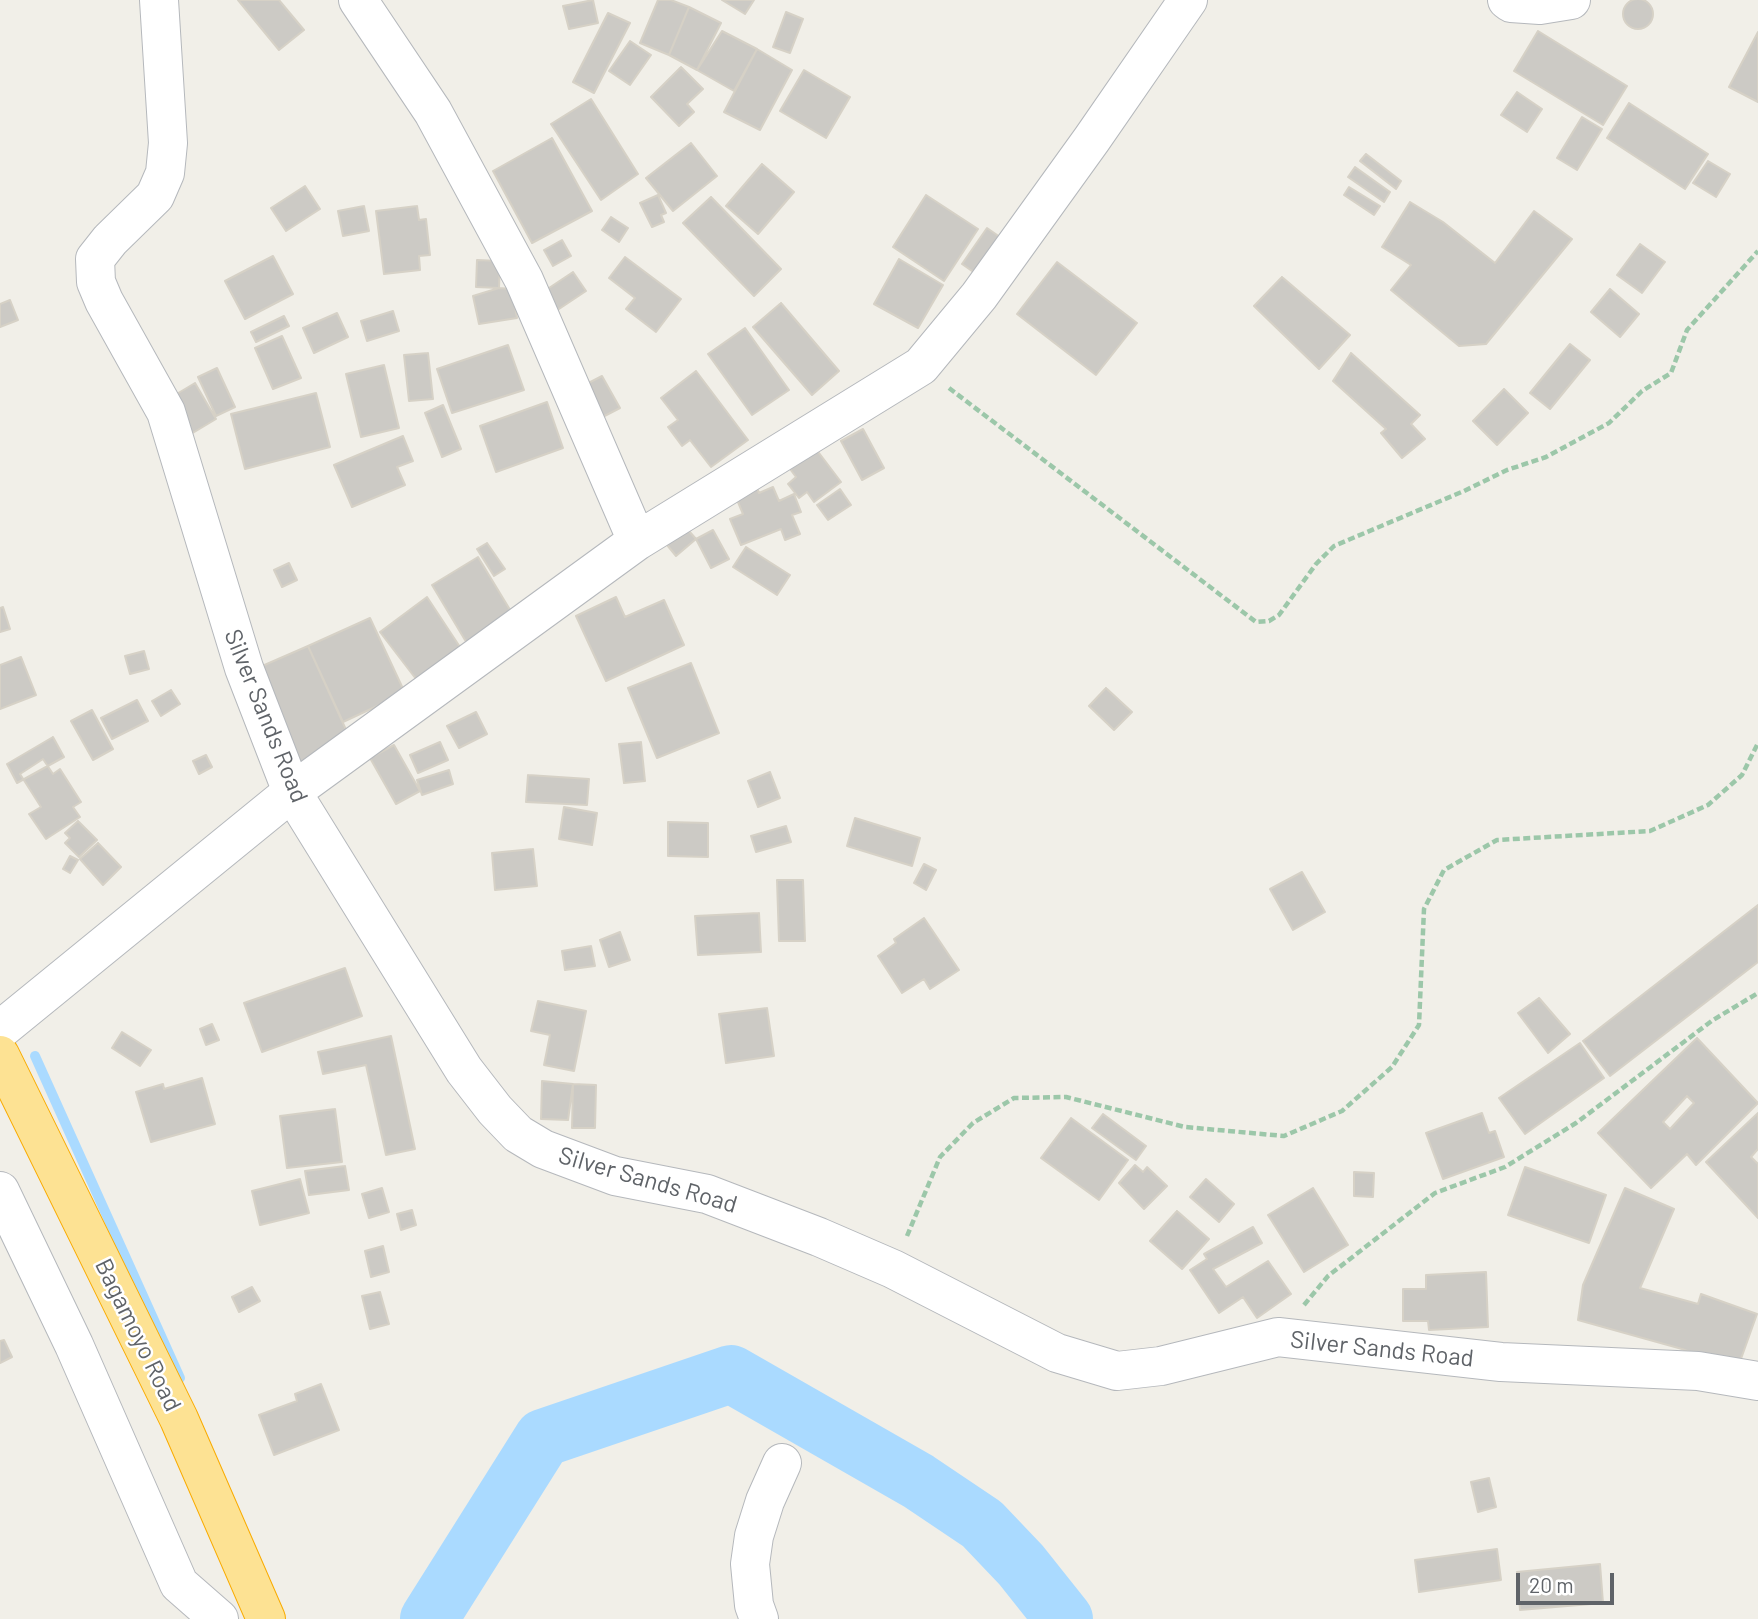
<!DOCTYPE html>
<style>
body{margin:0}
#map{position:relative;width:1758px;height:1619px;overflow:hidden;background:#f1efe8;font-family:Barlow,sans-serif}
canvas{display:block}
.scale{position:absolute;left:1516px;top:1573px;width:98px;height:32px;box-sizing:border-box;border:4px solid #5f6368;border-top:0;padding-left:9px;font-size:21px;line-height:24px;white-space:nowrap;color:#5f6368;-webkit-text-stroke:5px #fff;paint-order:stroke}
</style>
<div id="map">
<canvas width="1758" height="1619"></canvas>
<div class="scale">20 m</div>
</div>
<script>
const c = document.querySelector('canvas').getContext('2d');
c.lineJoin = 'round';
function shape(rows) {
  const path = new Path2D();
  for (const r of rows) {
    if (r.length === 3) {
      path.moveTo(r[0] + r[2], r[1]);
      path.arc(r[0], r[1], r[2], 0, 2 * Math.PI);
      continue;
    }
    path.moveTo(r[0], r[1]);
    for (let i = 2; i < r.length; i += 2) path.lineTo(r[i], r[i + 1]);
  }
  return path;
}
function trace(path, color, width, dash) {
  c.strokeStyle = color;
  c.lineWidth = width;
  c.lineCap = dash ? 'butt' : 'round';
  c.setLineDash(dash || []);
  c.stroke(path);
}
function fill(path, color) {
  c.fillStyle = color;
  c.fill(path, 'evenodd');
}
function drawText(font, color, halo, rows, align = 'center') {
  c.font = font + ' Barlow,sans-serif';
  c.lineWidth = 5;
  c.setLineDash([]);
  c.textBaseline = 'middle';
  c.strokeStyle = halo;
  c.fillStyle = color;
  for (const [text, x, y, turn = 0] of rows) {
    c.save();
    c.translate(x, y);
    c.rotate((+turn || 0) * Math.PI / 180);
    c.textAlign = isNaN(turn) ? turn : align;
    if (halo) c.strokeText(text, 0, 0);
    c.fillText(text, 0, 0);
    c.restore();
  }
}
trace(shape([
 [35,1056,180,1378]
]), '#aadaff', 10);
trace(shape([
 [429,1619,543,1438,731,1374,918,1481,982,1524,1021,1565,1064,1619]
]), '#aadaff', 58);
const building = shape([
 [1638,14,15],
 [238,0,279,0,304,30,279,50,238,0],
 [593,0,598,23,569,29,563,6,593,0],
 [658,0,671,0,689,7,669,55,640,43,658,0],
 [722,0,754,0,745,14,722,0],
 [689,7,721,23,697,70,669,55,689,7],
 [786,12,803,19,790,53,773,47,786,12],
 [608,13,630,23,594,93,573,82,608,13],
 [722,31,757,49,734,91,697,70,722,31],
 [1538,31,1627,86,1603,125,1514,71,1538,31],
 [1758,32,1758,102,1729,87,1758,32],
 [630,41,651,55,630,85,609,71,630,41],
 [757,49,792,70,760,130,724,112,757,49],
 [681,67,703,89,687,104,694,112,679,126,651,97,681,67],
 [804,70,850,97,826,138,780,111,804,70],
 [1517,92,1542,109,1527,132,1501,115,1517,92],
 [591,99,638,174,601,200,551,124,591,99],
 [1629,103,1708,154,1685,189,1607,138,1629,103],
 [1582,117,1602,129,1577,170,1557,158,1582,117],
 [552,138,592,211,532,243,493,171,552,138],
 [691,143,717,176,673,211,646,178,691,143],
 [1366,154,1401,181,1396,189,1360,161,1366,154],
 [1708,161,1730,174,1716,197,1693,183,1708,161],
 [762,164,794,192,758,234,726,206,762,164],
 [1355,167,1390,192,1384,202,1348,177,1355,167],
 [305,186,320,209,286,231,271,208,305,186],
 [1349,187,1380,206,1374,215,1344,195,1349,187],
 [658,195,666,213,661,215,664,222,652,227,640,203,658,195],
 [926,195,978,229,944,281,893,247,926,195],
 [711,197,781,269,754,296,683,223,711,197],
 [1410,202,1443,222,1495,263,1534,211,1572,239,1486,344,1459,346,1391,290,1411,265,1382,247,1410,202],
 [364,206,369,231,343,236,338,211,364,206],
 [417,206,419,220,426,219,430,255,419,256,420,270,384,274,376,211,417,206],
 [611,217,628,228,619,242,602,230,611,217],
 [987,228,1000,237,982,278,962,264,987,228],
 [562,240,571,256,553,266,544,250,562,240],
 [1640,244,1665,262,1642,293,1617,275,1640,244],
 [273,256,293,294,245,319,225,281,273,256],
 [625,257,681,299,656,332,626,309,635,298,609,278,625,257],
 [899,259,943,285,918,328,874,304,899,259],
 [477,260,500,261,499,288,476,287,477,260],
 [1057,262,1137,323,1096,375,1017,314,1057,262],
 [573,272,586,291,550,315,537,296,573,272],
 [1282,277,1350,335,1319,369,1254,306,1282,277],
 [499,288,512,289,517,318,479,324,473,296,499,288],
 [1610,289,1639,314,1620,337,1591,312,1610,289],
 [10,300,18,320,0,327,0,304,10,300],
 [781,303,839,371,812,395,753,327,781,303],
 [393,311,399,331,367,341,361,321,393,311],
 [337,313,348,337,314,353,303,328,337,313],
 [284,316,289,326,256,342,251,332,284,316],
 [745,328,789,390,752,415,708,354,745,328],
 [282,336,301,378,273,389,255,348,282,336],
 [1570,344,1590,360,1550,409,1530,393,1570,344],
 [508,345,524,390,452,413,437,369,508,345],
 [428,353,433,399,409,401,404,355,428,353],
 [1351,353,1420,415,1411,424,1425,439,1402,458,1381,433,1386,429,1333,381,1351,353],
 [384,365,399,428,361,437,346,374,384,365],
 [217,368,235,407,216,416,198,377,217,368],
 [696,371,748,440,711,467,690,440,682,446,668,427,678,420,661,398,696,371],
 [602,376,620,408,593,422,575,390,602,376],
 [195,383,216,419,191,434,170,398,195,383],
 [1504,389,1528,413,1497,445,1473,421,1504,389],
 [316,393,330,447,245,469,231,414,316,393],
 [547,402,563,448,496,472,480,426,547,402],
 [443,405,461,449,442,457,425,413,443,405],
 [863,429,884,468,862,480,841,441,863,429],
 [403,436,413,461,397,467,405,485,352,507,334,465,403,436],
 [816,449,841,482,814,502,807,492,799,498,788,484,796,477,790,469,816,449],
 [756,486,759,493,773,487,779,501,794,494,801,512,792,515,800,534,785,540,781,529,741,545,730,519,743,514,735,495,756,486],
 [840,489,851,505,828,520,817,505,840,489],
 [682,523,696,539,676,556,663,540,682,523],
 [713,530,729,559,711,568,696,539,713,530],
 [487,543,505,569,494,576,477,549,487,543],
 [746,547,790,575,777,595,733,567,746,547],
 [478,557,515,618,468,645,432,585,478,557],
 [289,563,297,580,282,587,274,570,289,563],
 [427,597,460,647,416,679,380,632,427,597],
 [616,597,625,617,664,600,684,645,606,681,576,616,616,597],
 [3,607,10,629,0,632,0,608,3,607],
 [370,618,405,693,343,722,308,646,370,618],
 [308,646,352,743,297,770,253,670,308,646],
 [144,651,149,669,130,674,125,656,144,651],
 [21,657,36,695,0,709,0,665,21,657],
 [691,663,719,733,657,758,628,688,691,663],
 [1106,688,1132,712,1114,730,1089,706,1106,688],
 [171,690,180,704,161,716,152,701,171,690],
 [137,700,148,721,112,739,101,718,137,700],
 [92,710,113,749,93,760,71,721,92,710],
 [476,712,487,734,459,748,447,726,476,712],
 [53,737,64,757,17,783,7,764,53,737],
 [440,742,448,760,418,773,410,755,440,742],
 [641,742,645,781,624,783,619,744,641,742],
 [394,745,420,791,396,804,370,758,394,745],
 [206,755,212,767,199,774,193,761,206,755],
 [43,759,53,774,60,769,81,802,73,807,80,817,46,839,29,814,41,807,20,774,43,759],
 [449,770,453,784,422,795,417,780,449,770],
 [770,772,780,798,758,807,748,781,770,772],
 [528,775,589,779,587,805,526,802,528,775],
 [564,807,597,813,592,845,559,839,564,807],
 [855,818,920,838,912,866,847,846,855,818],
 [78,821,97,840,79,857,65,843,70,838,65,833,78,821],
 [668,822,708,823,708,857,668,856,668,822],
 [786,826,791,842,756,852,751,836,786,826],
 [98,843,121,867,103,885,80,859,98,843],
 [533,849,537,886,495,890,492,853,533,849],
 [70,856,78,860,70,873,63,869,70,856],
 [924,864,936,870,926,890,914,883,924,864],
 [1302,872,1325,912,1293,930,1270,889,1302,872],
 [777,880,803,880,805,941,779,941,777,880],
 [1758,905,1758,962,1610,1076,1583,1041,1758,905],
 [759,913,761,952,698,955,695,916,759,913],
 [924,918,959,970,930,989,924,979,902,993,878,956,896,943,894,939,924,918],
 [620,932,630,960,609,967,600,940,620,932],
 [591,946,595,966,565,970,562,951,591,946],
 [345,968,362,1016,262,1052,244,1003,345,968],
 [1539,998,1570,1034,1548,1053,1518,1013,1539,998],
 [538,1001,586,1011,574,1071,544,1065,550,1035,531,1031,538,1001],
 [767,1008,774,1056,726,1063,719,1014,767,1008],
 [212,1024,219,1040,206,1045,200,1029,212,1024],
 [122,1032,151,1050,140,1066,112,1048,122,1032],
 [391,1036,415,1149,386,1155,366,1065,323,1074,318,1052,391,1036],
 [1697,1038,1758,1103,1696,1165,1687,1154,1651,1188,1598,1133,1697,1038],
 [1687,1096,1694,1103,1670,1129,1663,1122,1687,1096],
 [1580,1043,1604,1078,1525,1134,1499,1098,1580,1043],
 [202,1078,215,1124,151,1142,136,1092,163,1084,164,1089,202,1078],
 [542,1081,573,1084,568,1120,541,1119,542,1081],
 [573,1084,596,1085,595,1128,572,1128,573,1084],
 [335,1109,342,1162,287,1168,280,1116,335,1109],
 [1482,1113,1489,1133,1495,1131,1504,1157,1443,1179,1426,1133,1482,1113],
 [1758,1113,1758,1149,1751,1157,1758,1164,1758,1218,1706,1162,1758,1113],
 [1103,1114,1146,1146,1136,1160,1092,1128,1103,1114],
 [1071,1118,1128,1160,1099,1200,1041,1158,1071,1118],
 [1135,1165,1143,1172,1147,1167,1167,1186,1144,1209,1119,1183,1135,1165],
 [345,1166,349,1190,309,1195,305,1171,345,1166],
 [1525,1167,1606,1195,1589,1243,1508,1215,1525,1167],
 [1354,1172,1374,1173,1373,1197,1354,1196,1354,1172],
 [300,1179,309,1213,260,1225,252,1191,300,1179],
 [1206,1179,1234,1204,1219,1222,1190,1197,1206,1179],
 [382,1188,389,1212,369,1218,362,1194,382,1188],
 [1313,1188,1348,1245,1304,1272,1268,1215,1313,1188],
 [1625,1188,1674,1209,1640,1288,1698,1304,1701,1294,1757,1314,1737,1370,1682,1349,1578,1320,1583,1285,1625,1188],
 [412,1210,416,1225,401,1230,397,1214,412,1210],
 [1177,1211,1209,1239,1182,1269,1150,1241,1177,1211],
 [1253,1227,1262,1243,1213,1269,1226,1287,1268,1261,1291,1294,1257,1318,1243,1297,1219,1313,1190,1270,1207,1259,1204,1254,1253,1227],
 [383,1246,389,1272,371,1277,365,1251,383,1246],
 [1486,1272,1488,1327,1429,1330,1428,1321,1403,1321,1403,1289,1426,1289,1426,1275,1486,1272],
 [252,1287,260,1301,239,1312,232,1297,252,1287],
 [380,1292,389,1324,370,1329,362,1296,380,1292],
 [4,1340,12,1357,0,1363,0,1341,4,1340],
 [321,1384,339,1430,274,1455,259,1415,297,1401,295,1394,321,1384],
 [1489,1478,1496,1507,1478,1512,1471,1482,1489,1478],
 [1497,1549,1501,1580,1419,1592,1415,1560,1497,1549],
 [1600,1564,1603,1603,1520,1610,1517,1572,1600,1564]
]);
fill(building, '#cccac5');
trace(building, '#d6d1c6', 2);
const minor = shape([
 [159,0,168,143,165,173,155,196,110,240,95,259,96,282,104,301,166,412,244,668,292,792,464,1070,495,1110,518,1134,543,1149,615,1176,707,1194,819,1237,893,1269,1057,1353,1117,1371,1161,1366,1278,1337,1501,1362,1698,1371,1758,1381],
 [358,0,433,112,524,280,637,541],
 [1507,0,1511,3,1540,5,1571,0],
 [0,1030,292,792,637,541,921,366,979,296,1092,139,1188,0],
 [0,1191,74,1345,179,1584,219,1619],
 [759,1619,754,1605,750,1564,754,1536,765,1501,782,1463]
]);
const highway = shape([
 [0,1055,179,1419,266,1619]
]);
trace(minor, '#b5b8bc', 40);
trace(highway, '#f9ab00', 40);
trace(shape([
 [949,388,1256,622,1269,621,1279,615,1316,564,1334,546,1464,491,1507,470,1546,457,1609,423,1642,391,1671,373,1687,330,1758,251],
 [907,1236,940,1157,973,1123,1014,1098,1066,1097,1185,1127,1284,1136,1342,1111,1392,1067,1419,1025,1424,909,1444,870,1497,840,1650,831,1708,805,1742,775,1758,743],
 [1304,1305,1328,1276,1435,1193,1505,1167,1576,1123,1713,1020,1758,993]
]), '#9cc7a9', 4.5, [7, 3.5]);
trace(minor, '#fff', 38);
trace(highway, '#fde293', 38);
drawText('24px', '#5f6368', '#fff', [
 ["Silver Sands Road",266,716,68],
 ["Silver Sands Road",648,1180,16],
 ["Bagamoyo Road",138,1335,64],
 ["Silver Sands Road",1382,1349,6]
]);
</script>
